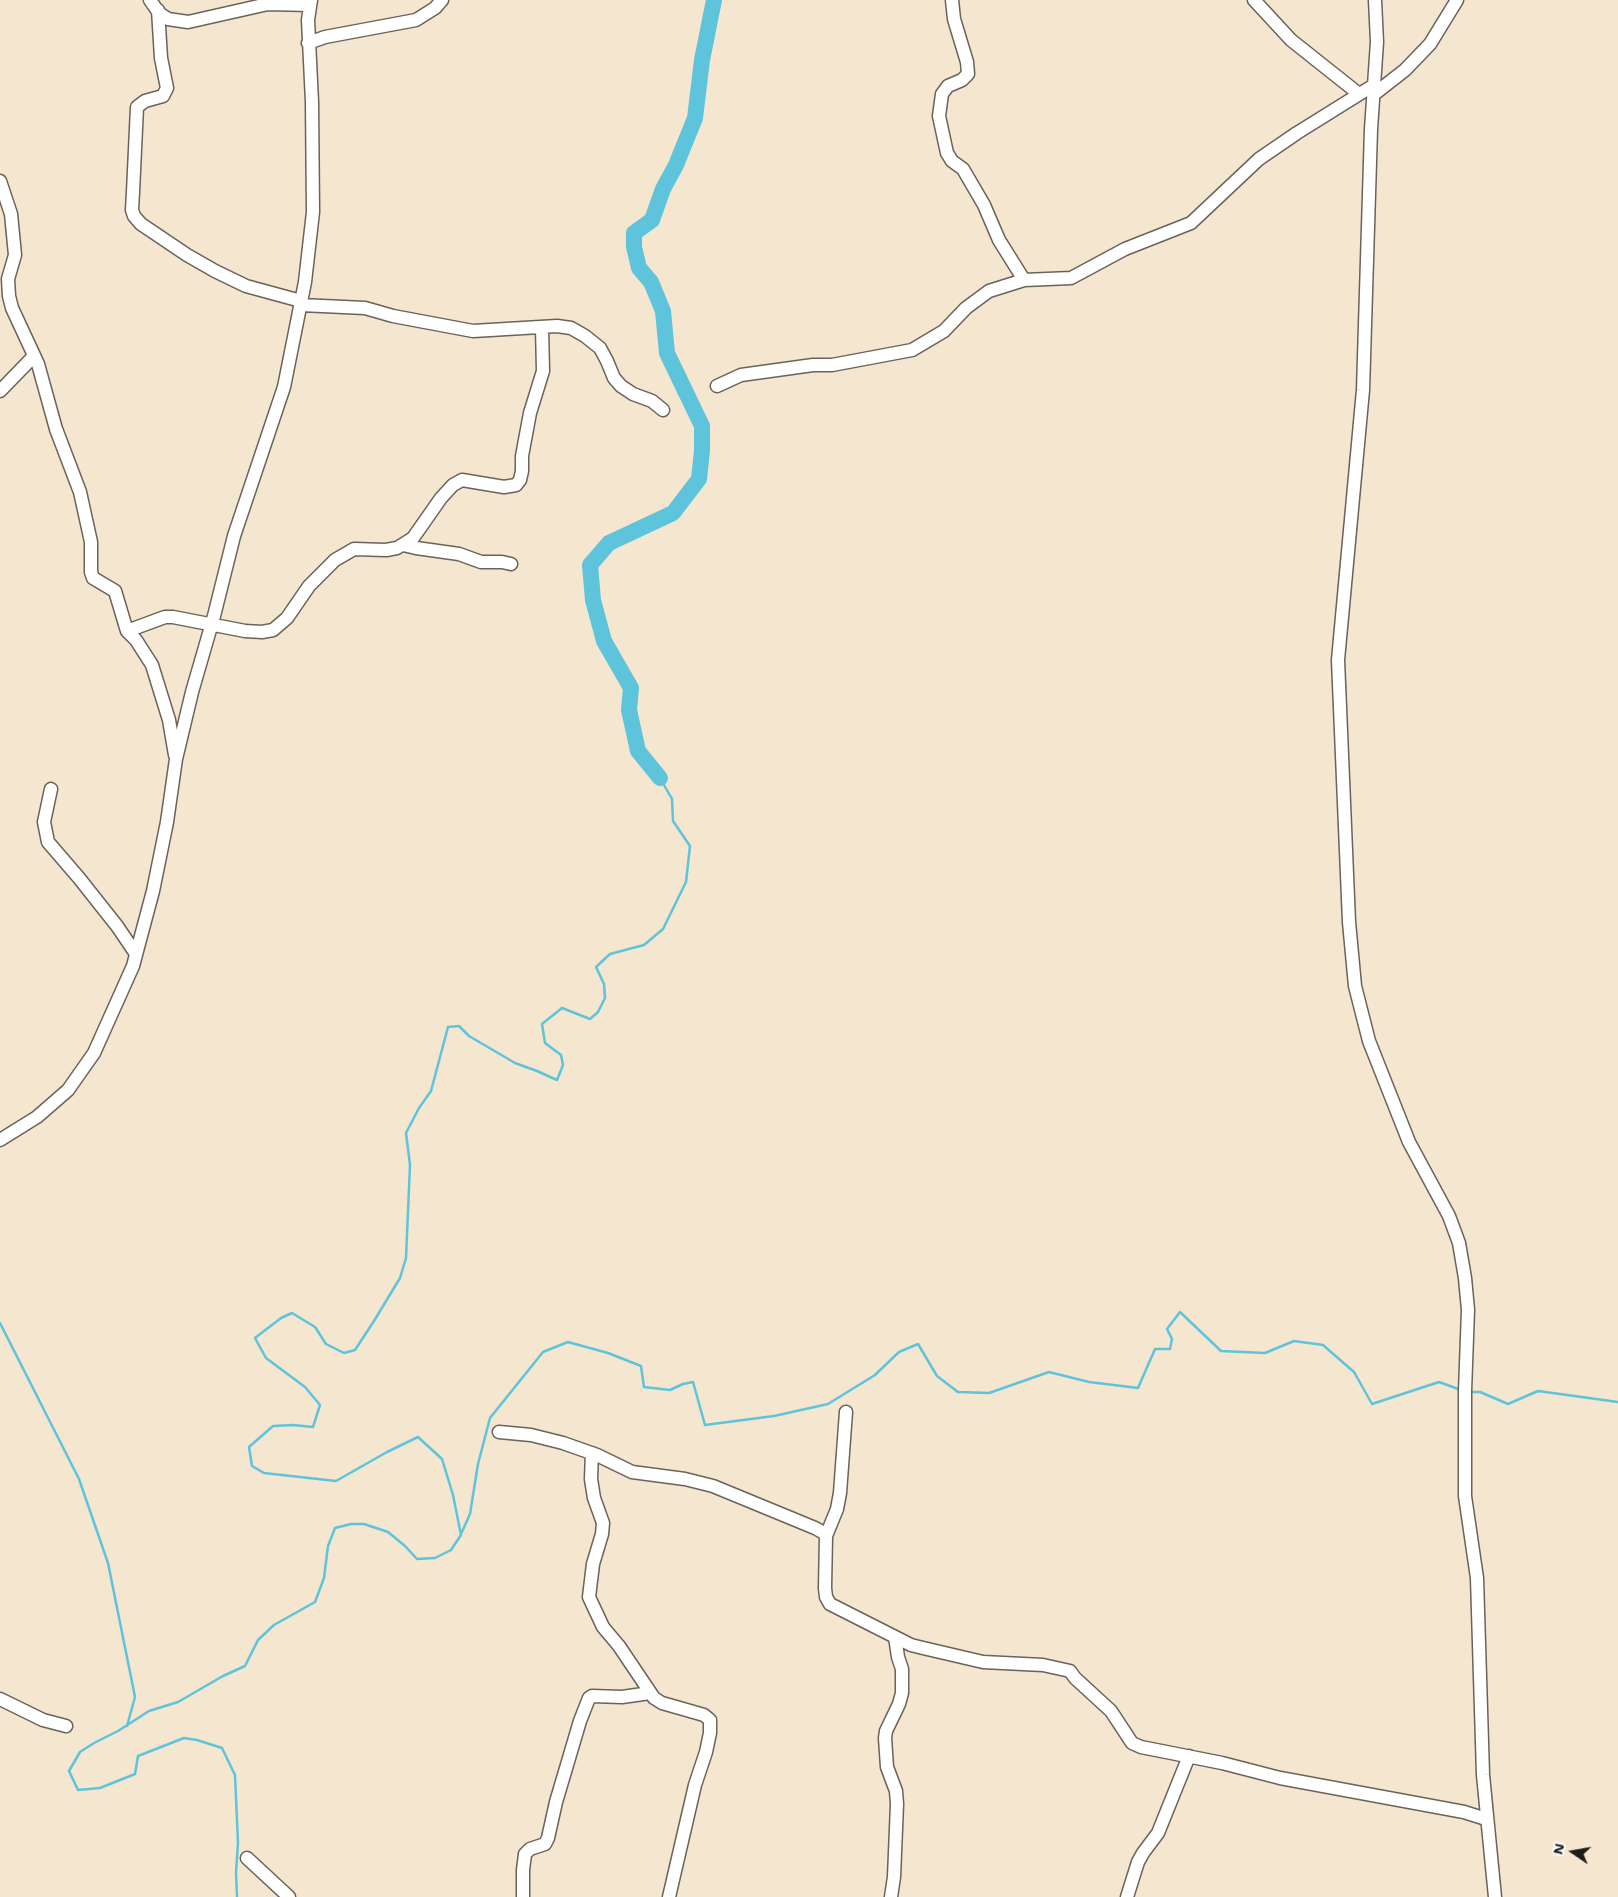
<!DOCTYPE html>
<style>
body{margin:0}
#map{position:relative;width:1618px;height:1897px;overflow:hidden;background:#f5e6cf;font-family:"Shantell Sans",sans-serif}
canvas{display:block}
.north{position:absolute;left:1548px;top:1827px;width:50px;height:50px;-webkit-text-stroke:4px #fff;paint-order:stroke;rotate:282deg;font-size:14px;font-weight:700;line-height:20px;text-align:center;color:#1c1c1c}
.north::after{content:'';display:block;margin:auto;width:18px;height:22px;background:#1c1c1c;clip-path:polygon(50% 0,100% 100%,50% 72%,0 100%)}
</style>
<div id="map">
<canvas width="1618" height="1897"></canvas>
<div class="north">N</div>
</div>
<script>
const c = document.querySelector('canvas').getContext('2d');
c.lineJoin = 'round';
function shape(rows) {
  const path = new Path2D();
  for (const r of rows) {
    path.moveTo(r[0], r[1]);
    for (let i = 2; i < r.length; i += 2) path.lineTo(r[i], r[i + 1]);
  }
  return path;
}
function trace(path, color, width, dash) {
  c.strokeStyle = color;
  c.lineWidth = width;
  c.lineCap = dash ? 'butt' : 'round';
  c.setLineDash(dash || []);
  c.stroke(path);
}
trace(shape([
 [0,1323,79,1479,108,1563,135,1697,127,1726],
 [1468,1392,1480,1392,1508,1404,1538,1391,1618,1402],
 [461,1534,470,1514,478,1464,490,1418,543,1352,568,1342,608,1353,641,1366,644,1387,670,1390,683,1384,693,1382,705,1425,774,1416,828,1404,875,1375,899,1352,918,1344,937,1376,958,1392,989,1393,1049,1372,1089,1382,1138,1388,1155,1349,1170,1349,1172,1339,1167,1329,1180,1312,1221,1351,1265,1353,1294,1341,1323,1345,1354,1372,1372,1404,1439,1382,1461,1390],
 [237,1897,236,1872,238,1843,235,1775,222,1748,197,1740,184,1738,138,1756,135,1774,100,1788,78,1790,69,1771,80,1752,94,1743,118,1731,149,1711,178,1702,223,1676,245,1666,258,1640,274,1625,315,1602,324,1578,328,1546,335,1528,351,1524,364,1524,388,1532,405,1546,417,1559,435,1558,451,1550,461,1535,453,1495,442,1459,418,1437,387,1452,336,1481,264,1473,252,1466,249,1447,273,1426,293,1425,313,1427,320,1405,305,1387,266,1358,255,1338,281,1318,292,1313,315,1327,326,1344,344,1353,355,1350,374,1321,400,1278,406,1258,410,1165,406,1133,419,1108,431,1091,448,1027,459,1026,469,1036,515,1063,537,1071,557,1080,563,1065,561,1055,545,1043,542,1024,562,1008,590,1019,598,1012,605,998,604,984,596,967,610,954,644,945,663,929,686,882,690,846,673,821,672,799,660,778]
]), '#5ec4db', 2.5);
trace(shape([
 [660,778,638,751,629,710,631,688,604,641,593,600,590,565,609,543,673,513,699,479,702,450,702,426,667,353,663,311,651,282,639,268,634,247,634,233,652,220,663,189,676,165,695,118,702,60,714,0]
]), '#5ec4db', 16);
const minor = shape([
 [150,0,159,13,168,19,188,22,268,4,309,5],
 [952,0,954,19,967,62,968,74,962,80,948,86,942,94,939,116,947,153,952,161,963,169,984,205,999,240,1024,280],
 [1254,0,1291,40,1359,94],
 [1375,0,1377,42,1371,129,1363,390,1338,660,1349,922,1355,986,1369,1041,1409,1142,1449,1216,1459,1243,1465,1278,1468,1310,1465,1391,1465,1496,1477,1578,1483,1775,1495,1897],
 [158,10,161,58,167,88,163,96,145,101,137,107,133,192,132,210,134,216,141,224,187,255,215,271,246,286,301,301],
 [308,43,325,37,416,20,435,8,442,0],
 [1373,95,1405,70,1430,44,1457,0],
 [0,181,11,214,15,255,8,279,9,296,12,308,38,364,56,429,80,492,91,542,91,572,93,578,115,591,127,631,136,640,152,665,169,720,175,755],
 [301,305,365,308,393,316,473,331,557,326,571,328,585,336,600,348,607,361,614,378,621,386,633,394,652,401,663,410],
 [717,386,741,375,813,365,832,365,912,350,944,331,966,308,989,291,1024,280,1071,278,1125,249,1191,223,1259,159,1297,133,1374,85],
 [0,391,34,356],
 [403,545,416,548,459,554,481,562,502,562,511,564],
 [127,631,165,617,173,617,245,631,262,632,273,630,287,618,309,586,335,560,354,549,386,550,397,548,413,538,441,498,453,485,462,480,504,487,516,485,520,480,522,471,522,456,530,413,543,371,542,327],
 [51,789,44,822,48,842,79,878,117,926,136,954],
 [0,1140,37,1117,68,1090,94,1053,133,966,153,891,167,822,176,759,192,692,214,616,234,536,284,387,305,282,313,212,312,102,308,20,311,0],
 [499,1432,531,1435,563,1443,597,1455,632,1472,685,1479,713,1486,815,1528,824,1533,826,1536,825,1588,826,1597,830,1604,911,1645,923,1648,983,1662,1043,1665,1070,1671,1075,1678,1111,1711,1132,1743,1141,1747,1222,1763,1280,1778,1464,1812,1486,1819],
 [592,1453,591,1479,594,1498,603,1523,602,1534,593,1564,589,1597,603,1627,619,1646,654,1698,662,1703,704,1715,710,1720,710,1733,706,1752,695,1785,669,1897],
 [826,1536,837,1509,840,1493,846,1412],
 [0,1699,43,1720,66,1726],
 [247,1858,289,1897],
 [523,1897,523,1870,525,1854,530,1849,545,1844,548,1838,556,1802,580,1721,589,1698,592,1696,622,1697,650,1693],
 [891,1897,894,1877,897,1804,896,1791,887,1767,885,1738,886,1731,899,1704,902,1693,902,1669,898,1657,895,1637],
 [1127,1897,1138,1862,1143,1853,1158,1833,1189,1756]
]);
trace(minor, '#68635b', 15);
trace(minor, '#fff', 12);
</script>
